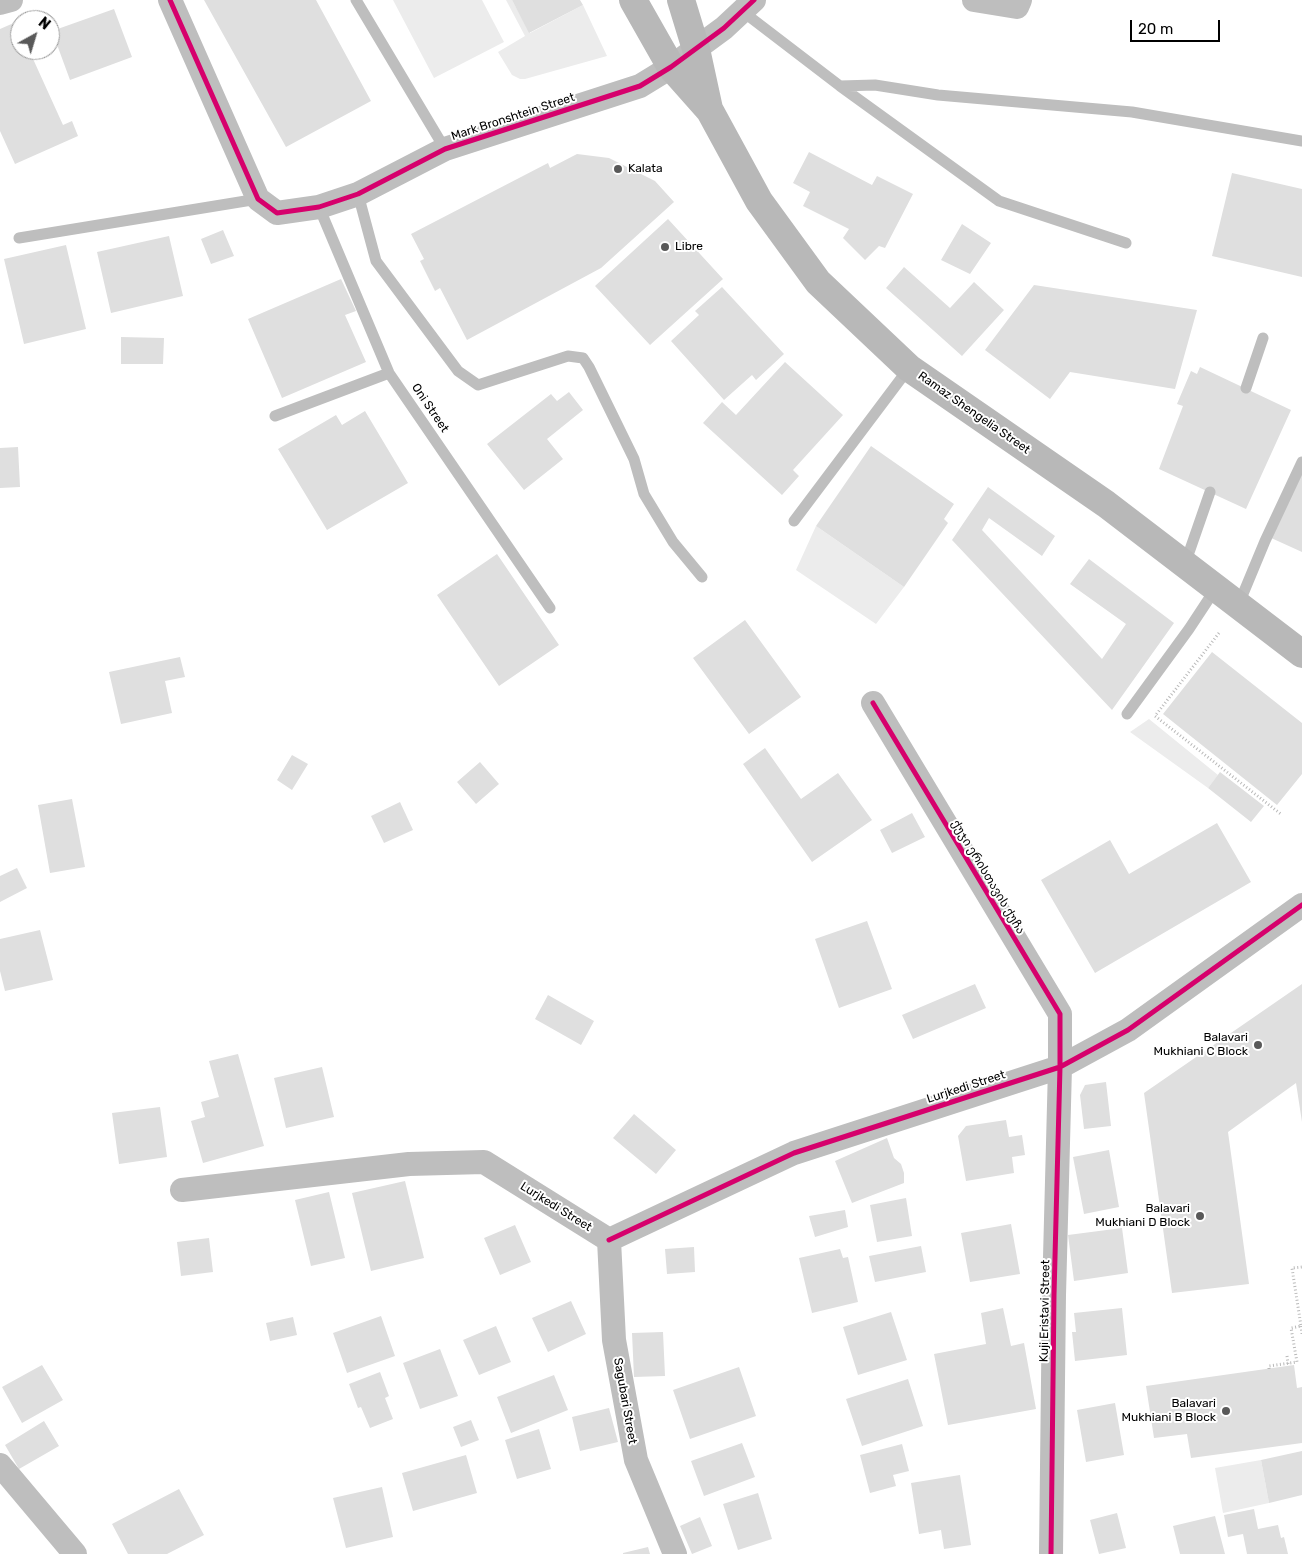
<!DOCTYPE html>
<meta charset="utf-8">
<style>
body{margin:0}
#map{position:relative;width:1302px;height:1554px;overflow:hidden;background:#fff;font-family:Rubik,sans-serif}
canvas{display:block}
.north{position:absolute;left:10px;top:10px;width:50px;height:50px;box-sizing:border-box;background:#fff;border:1px solid #999;border-radius:50%;rotate:39deg;font-size:14px;font-weight:700;line-height:20px;text-align:center;color:#000}
.north::after{content:'';display:block;margin:auto;width:18px;height:22px;background:#595959;clip-path:polygon(50% 0,100% 100%,50% 72%,0 100%)}
.scale{position:absolute;left:1130px;top:20px;width:90px;height:22px;box-sizing:border-box;border:2px solid #000;border-top:0;padding-left:6px;font-size:15px;line-height:18px;white-space:nowrap;color:#000;-webkit-text-stroke:4px #fff;paint-order:stroke}
</style>
<div id="map">
<canvas width="1302" height="1554"></canvas>
<div class="north">N</div>
<div class="scale">20 m</div>
</div>
<script>
const c = document.querySelector('canvas').getContext('2d');
c.lineJoin = 'round';
function fill(path, color) {
  c.fillStyle = color;
  c.fill(path, 'evenodd');
}
function shape(rows) {
  const path = new Path2D();
  for (const r of rows) {
    path.moveTo(r[0], r[1]);
    for (let i = 2; i < r.length; i += 2) path.lineTo(r[i], r[i + 1]);
  }
  return path;
}
function trace(path, color, width, dash) {
  c.strokeStyle = color;
  c.lineWidth = width;
  c.lineCap = dash ? 'butt' : 'round';
  c.setLineDash(dash || []);
  c.stroke(path);
}
function drawText(font, color, halo, rows, align = 'center') {
  c.font = font + ' Rubik,"Noto Sans Georgian",sans-serif';
  c.lineWidth = 4;
  c.setLineDash([]);
  c.textBaseline = 'middle';
  c.strokeStyle = halo;
  c.fillStyle = color;
  for (const [text, x, y, turn = 0] of rows) {
    c.save();
    c.translate(x, y);
    c.rotate((+turn || 0) * Math.PI / 180);
    c.textAlign = isNaN(turn) ? turn : align;
    if (halo) c.strokeText(text, 0, 0);
    c.fillText(text, 0, 0);
    c.restore();
  }
}
fill(shape([
 [393,0,482,0,504,42,434,78],
 [506,0,512,0,530,33,583,5,607,56,525,79,520,79,512,75,498,52,525,36],
 [816,526,904,587,876,624,796,570],
 [1149,719,1218,775,1208,788,1130,732],
 [1261,1460,1269,1503,1223,1513,1215,1468]
]), '#ececec');
fill(shape([
 [204,0,316,0,371,101,286,147],
 [512,0,580,0,583,5,529,33],
 [114,9,132,57,70,80,52,31],
 [16,22,20,31,20,50,29,50,63,125,72,121,78,136,15,164,0,131,0,29],
 [809,152,872,185,877,176,913,194,885,248,879,246,865,260,843,238,849,229,803,206,810,192,793,183],
 [577,154,609,158,655,181,674,202,601,268,467,340,440,288,435,291,420,261,424,259,411,234,548,163,550,168],
 [1232,173,1302,189,1302,277,1212,256],
 [668,219,723,279,650,345,595,286],
 [962,224,991,243,970,274,941,260],
 [223,230,234,256,211,264,201,239],
 [169,236,183,296,111,313,97,252],
 [66,245,86,329,24,344,4,259],
 [904,267,950,308,974,282,1004,310,962,356,886,288],
 [341,279,356,311,345,315,366,362,282,398,248,319],
 [1034,285,1197,310,1175,389,1070,372,1050,399,985,350],
 [722,287,784,354,756,380,752,375,724,400,671,341,699,315,695,311],
 [121,337,164,338,163,364,121,364],
 [785,362,843,415,793,470,799,476,782,495,703,423,722,402,736,415],
 [1200,367,1291,410,1246,509,1159,469,1183,406,1177,404,1191,371,1197,374],
 [569,392,583,410,547,439,563,459,524,490,487,444,551,394,557,401],
 [365,411,408,483,327,530,278,449,336,415,342,425],
 [871,446,954,504,944,519,948,523,904,587,816,526],
 [18,447,20,487,0,488,0,448],
 [1302,466,1302,552,1269,537],
 [988,487,1055,536,1042,556,989,518,982,530,1102,659,1126,624,1070,584,1089,559,1174,623,1112,710,952,540],
 [497,554,559,645,499,686,437,595],
 [745,620,801,697,749,734,693,658],
 [1212,652,1302,723,1302,774,1277,805,1163,714],
 [180,657,185,677,165,681,172,713,121,724,109,672],
 [765,748,801,799,838,773,872,820,812,862,743,764],
 [292,755,308,764,292,790,277,780],
 [480,762,499,784,476,804,457,782],
 [1220,772,1264,806,1251,822,1208,788],
 [72,799,85,867,50,873,38,805],
 [400,802,413,830,384,843,371,816],
 [912,813,925,837,892,853,880,830],
 [1217,823,1251,882,1095,973,1041,880,1110,840,1129,874],
 [17,868,27,888,0,902,0,876],
 [867,921,892,989,839,1008,815,939],
 [40,930,53,980,5,991,0,971,0,939],
 [975,984,986,1008,913,1039,902,1015],
 [1302,984,1302,1122,1296,1083,1228,1132,1249,1284,1172,1293,1144,1093],
 [548,995,594,1021,581,1045,535,1019],
 [238,1054,264,1146,203,1163,191,1121,205,1117,201,1102,219,1097,209,1061],
 [322,1067,334,1117,286,1128,274,1078],
 [1106,1082,1111,1126,1084,1129,1080,1095,1085,1085],
 [160,1107,167,1157,119,1164,112,1113],
 [634,1114,676,1150,656,1174,613,1138],
 [1006,1120,1009,1137,1022,1135,1025,1155,1012,1157,1014,1173,966,1181,958,1136,966,1126],
 [887,1138,894,1158,901,1164,904,1173,904,1183,852,1203,835,1161],
 [1109,1150,1119,1207,1084,1214,1073,1157],
 [405,1181,424,1258,371,1271,352,1193],
 [329,1192,345,1258,311,1266,295,1200],
 [906,1198,912,1236,877,1242,870,1205],
 [845,1210,848,1227,815,1237,809,1216],
 [1011,1224,1020,1274,970,1282,961,1233],
 [515,1225,531,1262,500,1275,484,1238],
 [1122,1228,1128,1273,1074,1281,1068,1235],
 [209,1238,213,1272,181,1276,177,1242],
 [921,1246,926,1272,875,1282,869,1256],
 [694,1247,695,1272,667,1274,665,1249],
 [840,1249,843,1258,848,1257,858,1302,812,1313,799,1258],
 [571,1301,586,1334,548,1352,532,1318],
 [1003,1308,1011,1346,1024,1343,1036,1409,948,1425,934,1354,986,1344,981,1313],
 [1122,1308,1127,1355,1075,1361,1072,1332,1076,1332,1074,1313],
 [891,1312,907,1360,858,1375,843,1327],
 [381,1316,395,1356,347,1373,333,1333],
 [293,1317,297,1335,270,1341,266,1323],
 [496,1326,511,1362,479,1375,463,1340],
 [663,1332,665,1376,634,1377,632,1333],
 [440,1349,458,1396,420,1409,403,1363],
 [42,1365,63,1400,22,1423,2,1387],
 [1294,1365,1297,1388,1302,1387,1302,1443,1191,1458,1187,1434,1154,1438,1146,1386],
 [739,1367,756,1416,690,1439,673,1390],
 [380,1372,389,1396,385,1398,393,1419,370,1428,361,1407,358,1408,349,1384],
 [554,1375,568,1410,511,1433,497,1397],
 [908,1379,923,1426,862,1446,846,1399],
 [1115,1403,1124,1455,1086,1462,1077,1410],
 [609,1408,618,1442,580,1451,572,1417],
 [471,1420,479,1440,461,1447,453,1427],
 [44,1421,59,1446,19,1469,5,1445],
 [539,1429,551,1469,517,1479,505,1440],
 [742,1443,755,1477,704,1496,691,1461],
 [902,1444,909,1471,893,1475,896,1486,870,1493,860,1455],
 [1302,1451,1302,1495,1269,1503,1261,1460],
 [466,1455,477,1493,413,1511,402,1473],
 [960,1475,971,1545,944,1549,941,1530,919,1534,911,1483],
 [382,1487,393,1537,346,1548,333,1498],
 [179,1489,204,1535,167,1554,128,1554,112,1524],
 [758,1493,772,1539,738,1550,723,1504],
 [1254,1509,1258,1529,1278,1525,1281,1538,1284,1537,1288,1554,1247,1554,1243,1534,1228,1537,1224,1515],
 [1117,1513,1126,1548,1099,1554,1090,1520],
 [1215,1516,1225,1554,1180,1554,1173,1526],
 [700,1517,712,1546,692,1554,680,1526],
 [648,1547,650,1554,623,1554,623,1553]
]), '#dfdfdf');
trace(shape([
 [1219,633,1155,716,1282,815],
 [1301,1326,1302,1334],
 [1287,1356,1288,1364],
 [1269,1369,1269,1366,1297,1362,1291,1328,1301,1326,1292,1268,1302,1267]
]), '#b9b9b9', 3, [1, 2.5]);
trace(shape([
 [356,0,445,149],
 [742,11,840,86,999,201,1126,243],
 [840,86,875,85,938,95,1132,112,1302,141],
 [358,194,376,261,458,371,478,385,568,356,583,358,589,367,634,459,644,494,673,542,702,577],
 [319,207,389,373,550,608],
 [19,238,258,199],
 [1246,388,1263,338],
 [275,416,389,373],
 [794,521,909,368],
 [1185,564,1210,492],
 [1238,606,1265,541,1302,462],
 [1127,714,1189,629,1216,588]
]), '#bebebe', 11);
trace(shape([
 [170,0,258,199,277,213,319,207,358,194,445,149,640,86,671,67,724,28,754,0],
 [974,0,1017,7,1020,0],
 [0,3,11,0],
 [873,703,1060,1014,1060,1067,1054,1295,1051,1554],
 [182,1190,409,1164,484,1162,609,1240],
 [609,1240,794,1153,1060,1067,1128,1030,1302,905],
 [609,1240,614,1340,636,1460,675,1554],
 [0,1465,75,1554]
]), '#bebebe', 24);
trace(shape([
 [633,0,671,67,710,111,759,201,818,282,909,368,1106,504,1302,654],
 [681,0,696,49,709,109]
]), '#b8b8b8', 28);
trace(shape([
 [170,0,258,199,277,213,319,207,358,194,445,149,640,86,671,67,724,28,754,0],
 [873,703,1060,1014,1060,1067,1054,1295,1051,1554],
 [609,1240,794,1153,1060,1067,1128,1030,1302,905]
]), '#d6006c', 5);
for (const [x, y, r, color] of [
 [618,169,5,"#595959"],
 [665,247,5,"#595959"],
 [1258,1045,5,"#595959"],
 [1200,1216,5,"#595959"],
 [1226,1411,5,"#595959"]
]) {
  const dot = new Path2D();
  dot.arc(x, y, r, 0, 2 * Math.PI);
  c.fillStyle = color;
  c.fill(dot);
  trace(dot, '#fff', 2);
}
drawText('12px', '#000', '#fff', [
 ["Mark Bronshtein Street",513,117,-18],
 ["Oni Street",430,408,56],
 ["Ramaz Shengelia Street",974,413,35],
 ["ქუჯი ერისთავის ქუჩა",988,877,59],
 ["Lurjkedi Street",966,1087,-18],
 ["Lurjkedi Street",556,1207,32],
 ["Kuji Eristavi Street",1045,1311,-89],
 ["Sagubari Street",625,1401,80]
]);
drawText('12px', '#000', '#fff', [
 ["Kalata",628,169,"left"],
 ["Libre",675,247,"left"],
 ["Balavari",1248,1038],
 ["Mukhiani C Block",1248,1052],
 ["Balavari",1190,1209],
 ["Mukhiani D Block",1190,1223],
 ["Balavari",1216,1404],
 ["Mukhiani B Block",1216,1418]
], 'right');
</script>
